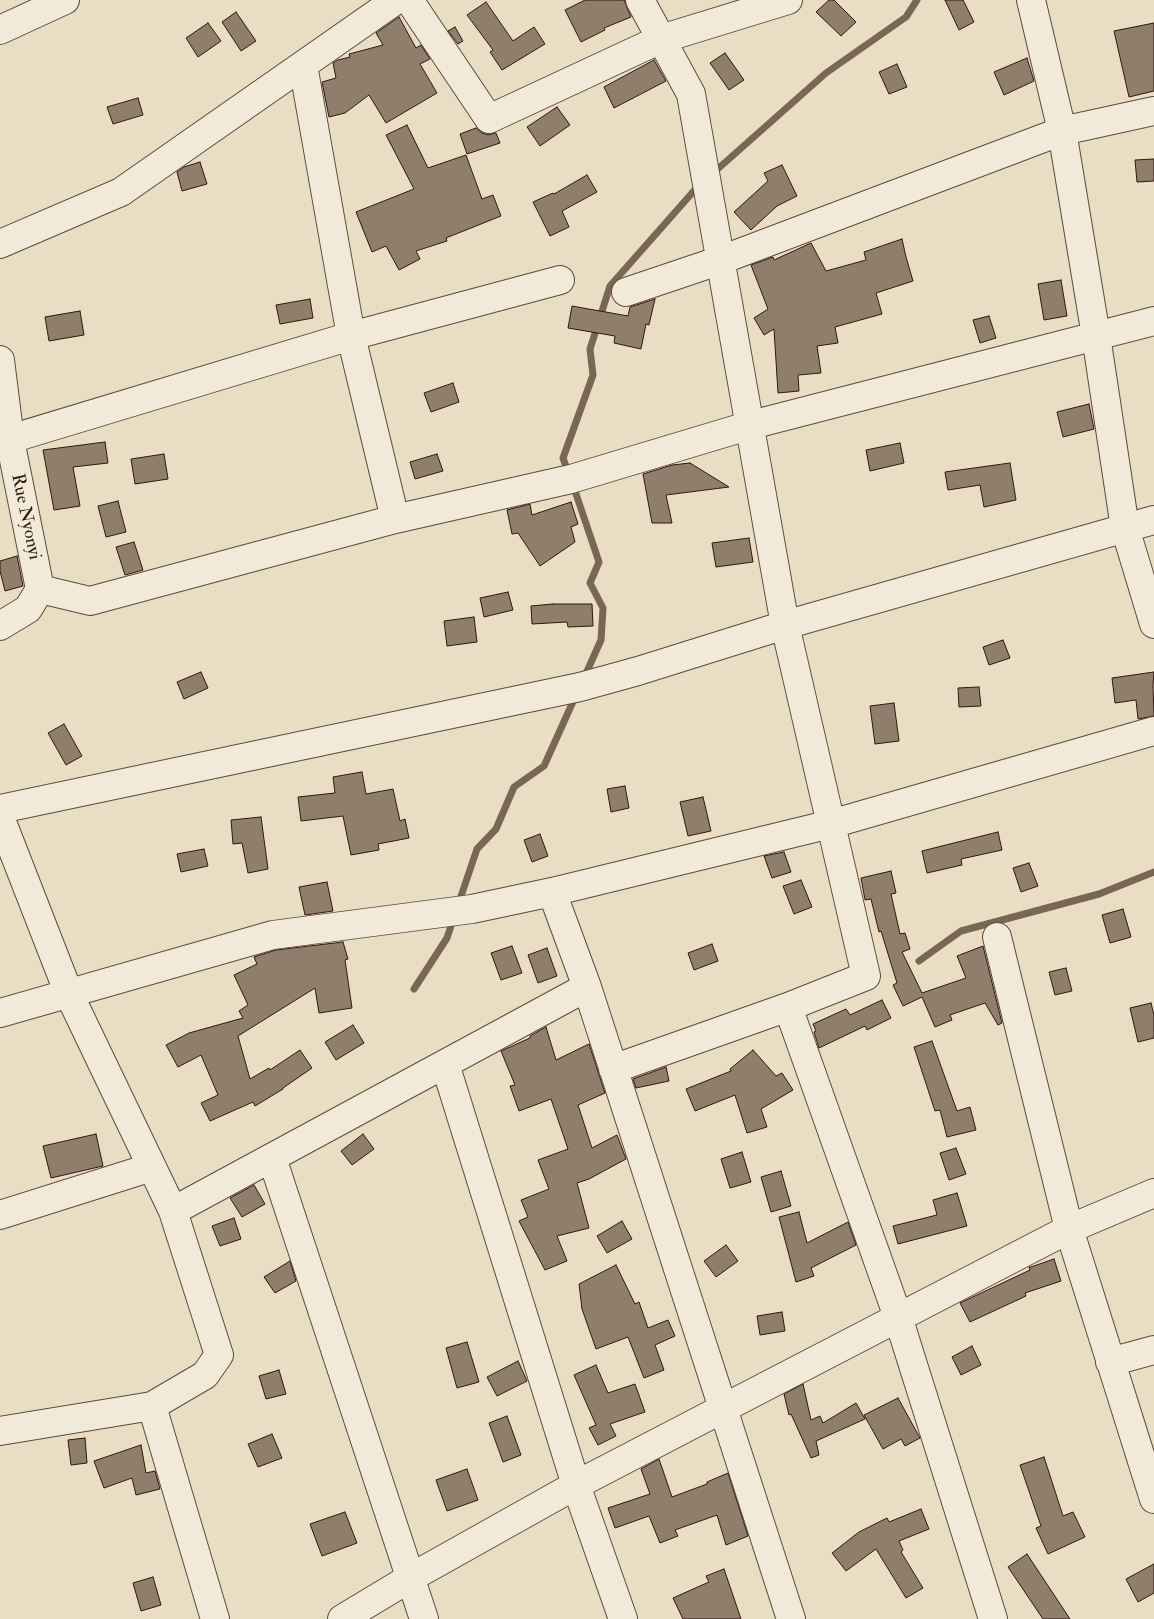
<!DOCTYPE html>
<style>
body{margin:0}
canvas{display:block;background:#e9dec4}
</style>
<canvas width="1154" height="1619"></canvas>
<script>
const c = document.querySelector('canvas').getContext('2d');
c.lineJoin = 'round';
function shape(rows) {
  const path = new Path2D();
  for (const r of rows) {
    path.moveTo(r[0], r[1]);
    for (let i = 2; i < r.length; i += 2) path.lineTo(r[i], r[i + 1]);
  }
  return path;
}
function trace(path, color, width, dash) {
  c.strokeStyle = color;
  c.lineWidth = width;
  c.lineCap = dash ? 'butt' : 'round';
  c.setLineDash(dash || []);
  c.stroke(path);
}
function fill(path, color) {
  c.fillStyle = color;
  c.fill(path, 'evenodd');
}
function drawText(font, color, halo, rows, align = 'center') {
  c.font = font + ' "IM FELL Double Pica",serif';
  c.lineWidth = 5;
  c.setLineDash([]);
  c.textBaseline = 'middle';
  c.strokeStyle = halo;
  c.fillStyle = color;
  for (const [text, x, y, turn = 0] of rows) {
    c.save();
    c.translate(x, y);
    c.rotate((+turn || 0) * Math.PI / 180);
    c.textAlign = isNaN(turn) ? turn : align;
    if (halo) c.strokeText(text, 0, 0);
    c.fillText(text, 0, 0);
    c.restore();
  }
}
trace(shape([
 [712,174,826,73,906,17,917,0],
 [569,475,563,458,593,375,590,349,610,286,700,184],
 [573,485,599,562,590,583,603,608,601,640,584,678],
 [458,905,477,849,496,829,514,787,544,766,576,695],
 [919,961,961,931,1099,894,1154,872],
 [414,989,447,938,454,917]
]), '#796655', 7);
const building = shape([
 [585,0,624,0,631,17,604,28,605,30,581,42,565,10,585,0],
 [829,0,834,0,856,22,841,36,816,12,829,0],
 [945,0,963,0,974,22,959,30,945,0],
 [486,2,513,41,534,27,545,44,502,70,490,52,493,50,467,15,486,2],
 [236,12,256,41,241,51,222,22,236,12],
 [399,17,416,48,421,45,430,59,420,64,437,93,386,123,369,95,345,113,329,117,322,82,336,78,333,63,338,60,350,57,349,54,383,45,376,33,399,17],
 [208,23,221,41,198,57,186,38,208,23],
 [1154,23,1154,91,1129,97,1114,31,1154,23],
 [455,27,463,41,458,44,448,31,455,27],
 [725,53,744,80,729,90,710,63,725,53],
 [1027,58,1034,81,1004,95,994,72,1027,58],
 [654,60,666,81,614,108,604,87,654,60],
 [897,64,907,87,889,94,879,72,897,64],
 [138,98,143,115,113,124,107,107,138,98],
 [557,107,570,125,540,146,527,127,557,107],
 [407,125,428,168,466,155,482,199,493,195,501,216,446,238,447,241,416,251,420,259,399,270,386,246,372,252,356,212,414,189,386,135,407,125],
 [476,128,482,133,488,135,496,133,500,143,467,154,460,134,476,128],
 [1154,159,1154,181,1137,182,1135,160,1154,159],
 [200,162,207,184,182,191,177,172,184,167,200,162],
 [782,165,797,196,777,206,751,230,734,212,768,181,764,173,782,165],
 [587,175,597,192,562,211,569,227,550,236,533,202,553,193,554,194,587,175],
 [902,239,906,257,913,281,876,293,882,314,835,327,838,343,817,346,821,373,798,375,799,391,778,393,774,329,764,335,754,318,768,309,751,265,773,257,774,260,811,243,826,271,866,260,864,252,902,239],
 [1061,280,1067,316,1044,320,1038,284,1061,280],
 [310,299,313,318,280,324,276,305,310,299],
 [655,299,649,325,646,324,641,349,614,343,615,336,568,328,572,306,628,316,630,307,655,299],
 [80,311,84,335,49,341,45,317,80,311],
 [989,316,996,338,980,343,973,320,989,316],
 [453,383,459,402,431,412,424,393,453,383],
 [1089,404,1094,429,1063,437,1057,412,1089,404],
 [105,442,108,463,73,467,80,506,54,510,43,450,105,442],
 [900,443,904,463,870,471,866,450,900,443],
 [164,454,168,479,135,484,131,459,164,454],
 [437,454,443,471,415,479,410,462,437,454],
 [690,463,729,487,666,495,672,523,652,523,643,474,672,465,690,463],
 [1010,463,1016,500,984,507,980,485,948,490,945,472,1010,463],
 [118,501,126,532,106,537,98,506,118,501],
 [571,502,578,524,571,527,575,542,540,566,518,533,512,534,507,510,530,504,532,515,571,502],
 [749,538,753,562,716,567,712,543,749,538],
 [134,542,143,570,125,575,116,547,134,542],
 [17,556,23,586,5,591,0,571,0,561,17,556],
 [508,592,513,610,484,617,480,598,508,592],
 [553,604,592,604,593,626,568,627,567,622,532,624,531,606,553,604],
 [474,617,477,642,447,646,444,621,474,617],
 [1003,640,1010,658,989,665,983,647,1003,640],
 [201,672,208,688,184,699,177,682,201,672],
 [1154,672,1153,686,1154,716,1138,719,1136,700,1115,703,1112,678,1154,672],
 [979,687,981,706,959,707,958,688,979,687],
 [894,703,899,741,875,744,870,706,894,703],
 [64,724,82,756,66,765,48,733,64,724],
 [362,772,366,794,393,789,400,821,405,819,409,838,378,844,379,850,351,855,343,816,301,821,298,797,335,793,333,777,362,772],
 [625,786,629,808,611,812,607,789,625,786],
 [703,797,711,831,688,836,680,802,703,797],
 [261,817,268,869,248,873,242,843,233,844,231,820,261,817],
 [998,832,1002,850,961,859,962,865,927,873,922,851,998,832],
 [540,834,548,856,532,862,524,840,540,834],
 [204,849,208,866,181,872,177,854,204,849],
 [784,852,791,872,772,878,764,856,784,852],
 [1029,863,1038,886,1021,892,1013,868,1029,863],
 [891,871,896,893,891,894,900,934,905,933,910,949,902,952,922,993,966,978,957,956,983,946,1002,1023,998,1025,985,1003,950,1015,952,1020,935,1027,922,997,903,1006,893,985,897,983,881,931,879,932,871,899,865,900,861,878,891,871],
 [801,880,812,907,794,914,783,886,801,880],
 [327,882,333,911,305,915,299,887,327,882],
 [1123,909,1131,937,1110,943,1102,915,1123,909],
 [343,942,348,959,345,960,352,1008,319,1013,315,988,238,1036,250,1079,269,1068,270,1070,300,1050,312,1068,283,1088,283,1089,255,1106,253,1102,210,1121,201,1103,218,1095,201,1055,178,1067,166,1045,189,1033,243,1018,239,1011,248,1005,234,975,257,964,254,957,276,950,343,942],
 [712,944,718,961,694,970,688,953,712,944],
 [512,946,522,973,501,980,491,953,512,946],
 [547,948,557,976,538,983,528,955,547,948],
 [1066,968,1072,991,1055,995,1049,972,1066,968],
 [882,1000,891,1018,867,1030,865,1026,819,1048,814,1032,816,1031,813,1024,846,1009,850,1015,882,1000],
 [1151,1003,1154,1015,1154,1038,1138,1042,1130,1008,1151,1003],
 [353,1025,364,1043,336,1060,325,1042,353,1025],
 [546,1027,556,1060,589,1044,605,1093,578,1105,592,1148,617,1135,626,1159,589,1179,577,1183,589,1228,557,1236,567,1261,545,1270,519,1221,528,1217,521,1200,549,1189,538,1160,568,1149,551,1099,519,1111,510,1086,515,1085,501,1051,530,1038,530,1036,546,1027],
 [932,1041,957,1111,970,1107,976,1130,947,1137,940,1110,935,1111,914,1047,932,1041],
 [753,1050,776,1076,782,1073,793,1090,761,1109,767,1127,747,1133,735,1095,695,1111,686,1089,731,1071,730,1069,753,1050],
 [666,1067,669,1081,636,1088,633,1079,666,1067],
 [96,1134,103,1166,51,1178,43,1146,96,1134],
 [363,1134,374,1149,352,1165,341,1151,363,1134],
 [956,1148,966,1174,949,1180,940,1153,956,1148],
 [742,1152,751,1182,730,1188,721,1159,742,1152],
 [781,1171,791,1206,771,1212,761,1177,781,1171],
 [254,1185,265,1204,242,1217,230,1198,254,1185],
 [957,1193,967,1226,898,1244,893,1226,937,1215,933,1200,957,1193],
 [799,1212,807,1243,848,1222,856,1245,811,1268,814,1276,796,1282,779,1217,799,1212],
 [234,1218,241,1239,220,1246,212,1226,234,1218],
 [622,1221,632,1239,607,1253,597,1236,622,1221],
 [726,1245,738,1261,716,1277,704,1261,726,1245],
 [1054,1259,1061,1281,1025,1293,1026,1296,970,1322,960,1303,1030,1270,1029,1267,1031,1267,1054,1259],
 [290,1261,296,1281,275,1293,264,1277,290,1261],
 [616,1265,635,1304,639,1302,648,1328,668,1320,675,1336,655,1345,664,1370,644,1378,628,1337,596,1349,582,1309,579,1284,616,1265],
 [782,1312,785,1331,760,1335,757,1316,782,1312],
 [467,1342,479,1382,457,1388,446,1348,467,1342],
 [972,1346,981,1365,961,1375,952,1357,972,1346],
 [518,1361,527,1381,497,1396,487,1377,518,1361],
 [596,1365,608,1393,635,1384,645,1412,610,1424,616,1436,598,1445,589,1428,596,1425,574,1375,596,1365],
 [279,1370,286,1394,266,1399,259,1376,279,1370],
 [803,1384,811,1420,820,1416,823,1423,856,1403,865,1419,816,1441,819,1455,811,1458,791,1414,789,1415,784,1394,803,1384],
 [898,1398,920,1438,905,1446,901,1439,883,1449,864,1415,898,1398],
 [507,1416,521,1455,503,1462,489,1423,507,1416],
 [272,1434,282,1458,258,1467,248,1444,272,1434],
 [85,1438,87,1463,71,1465,68,1440,85,1438],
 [141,1445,146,1473,155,1471,160,1489,136,1495,132,1478,104,1488,94,1461,141,1445],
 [1044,1457,1063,1516,1073,1512,1085,1537,1048,1554,1036,1528,1041,1526,1020,1465,1044,1457],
 [659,1459,672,1497,707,1484,707,1482,728,1473,748,1536,726,1545,717,1515,675,1530,678,1536,660,1543,649,1516,615,1528,608,1508,650,1494,641,1469,659,1459],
 [467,1469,478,1500,447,1511,436,1480,467,1469],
 [921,1509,929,1529,899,1541,903,1550,901,1552,923,1588,906,1598,876,1549,846,1571,832,1553,859,1532,887,1518,889,1522,921,1509],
 [345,1512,357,1543,322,1556,310,1524,345,1512],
 [1027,1554,1070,1619,1043,1619,1008,1567,1027,1554],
 [1154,1564,1154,1593,1138,1602,1126,1579,1154,1564],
 [724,1569,741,1619,683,1619,673,1598,709,1582,706,1576,724,1569],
 [153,1577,161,1605,141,1611,133,1583,153,1577]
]);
fill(building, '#907e6c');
trace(building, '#30170c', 1);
const minor = shape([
 [409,0,489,119,661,39,788,0],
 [1031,0,1062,131,1096,336,1125,528,1154,624],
 [0,30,65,0],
 [303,65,351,336,395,519],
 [0,244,121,192,396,0],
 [626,292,721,260,1062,131,1154,111],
 [0,360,10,440,40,589,28,609,0,626],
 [0,442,351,336,560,280],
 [40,589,90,601,395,519,571,479,751,425,1154,321],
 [0,809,580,687,638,671,785,625,1154,520],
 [0,817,69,994,173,1211,219,1355,205,1375,152,1406,0,1431],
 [552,892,587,987,791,1619],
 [997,937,1069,1229,1154,1499],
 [788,1007,898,1317,993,1619],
 [0,1013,273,935,472,909,552,892,831,824,1154,731],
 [445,1064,576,1485,623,1619],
 [613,1069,788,1007,866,976,785,625,691,94,640,0],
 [272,1158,424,1619],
 [173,1211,587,987],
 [0,1215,152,1167],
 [1110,1362,1154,1350],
 [152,1406,215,1619],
 [342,1619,410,1578,576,1485,724,1408,1069,1229,1154,1193]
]);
trace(minor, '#5e493a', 30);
trace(minor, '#f1ead9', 28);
drawText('18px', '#30170c', '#f1ead9', [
 ["Rue Nyonyi",25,517,78]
]);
</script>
